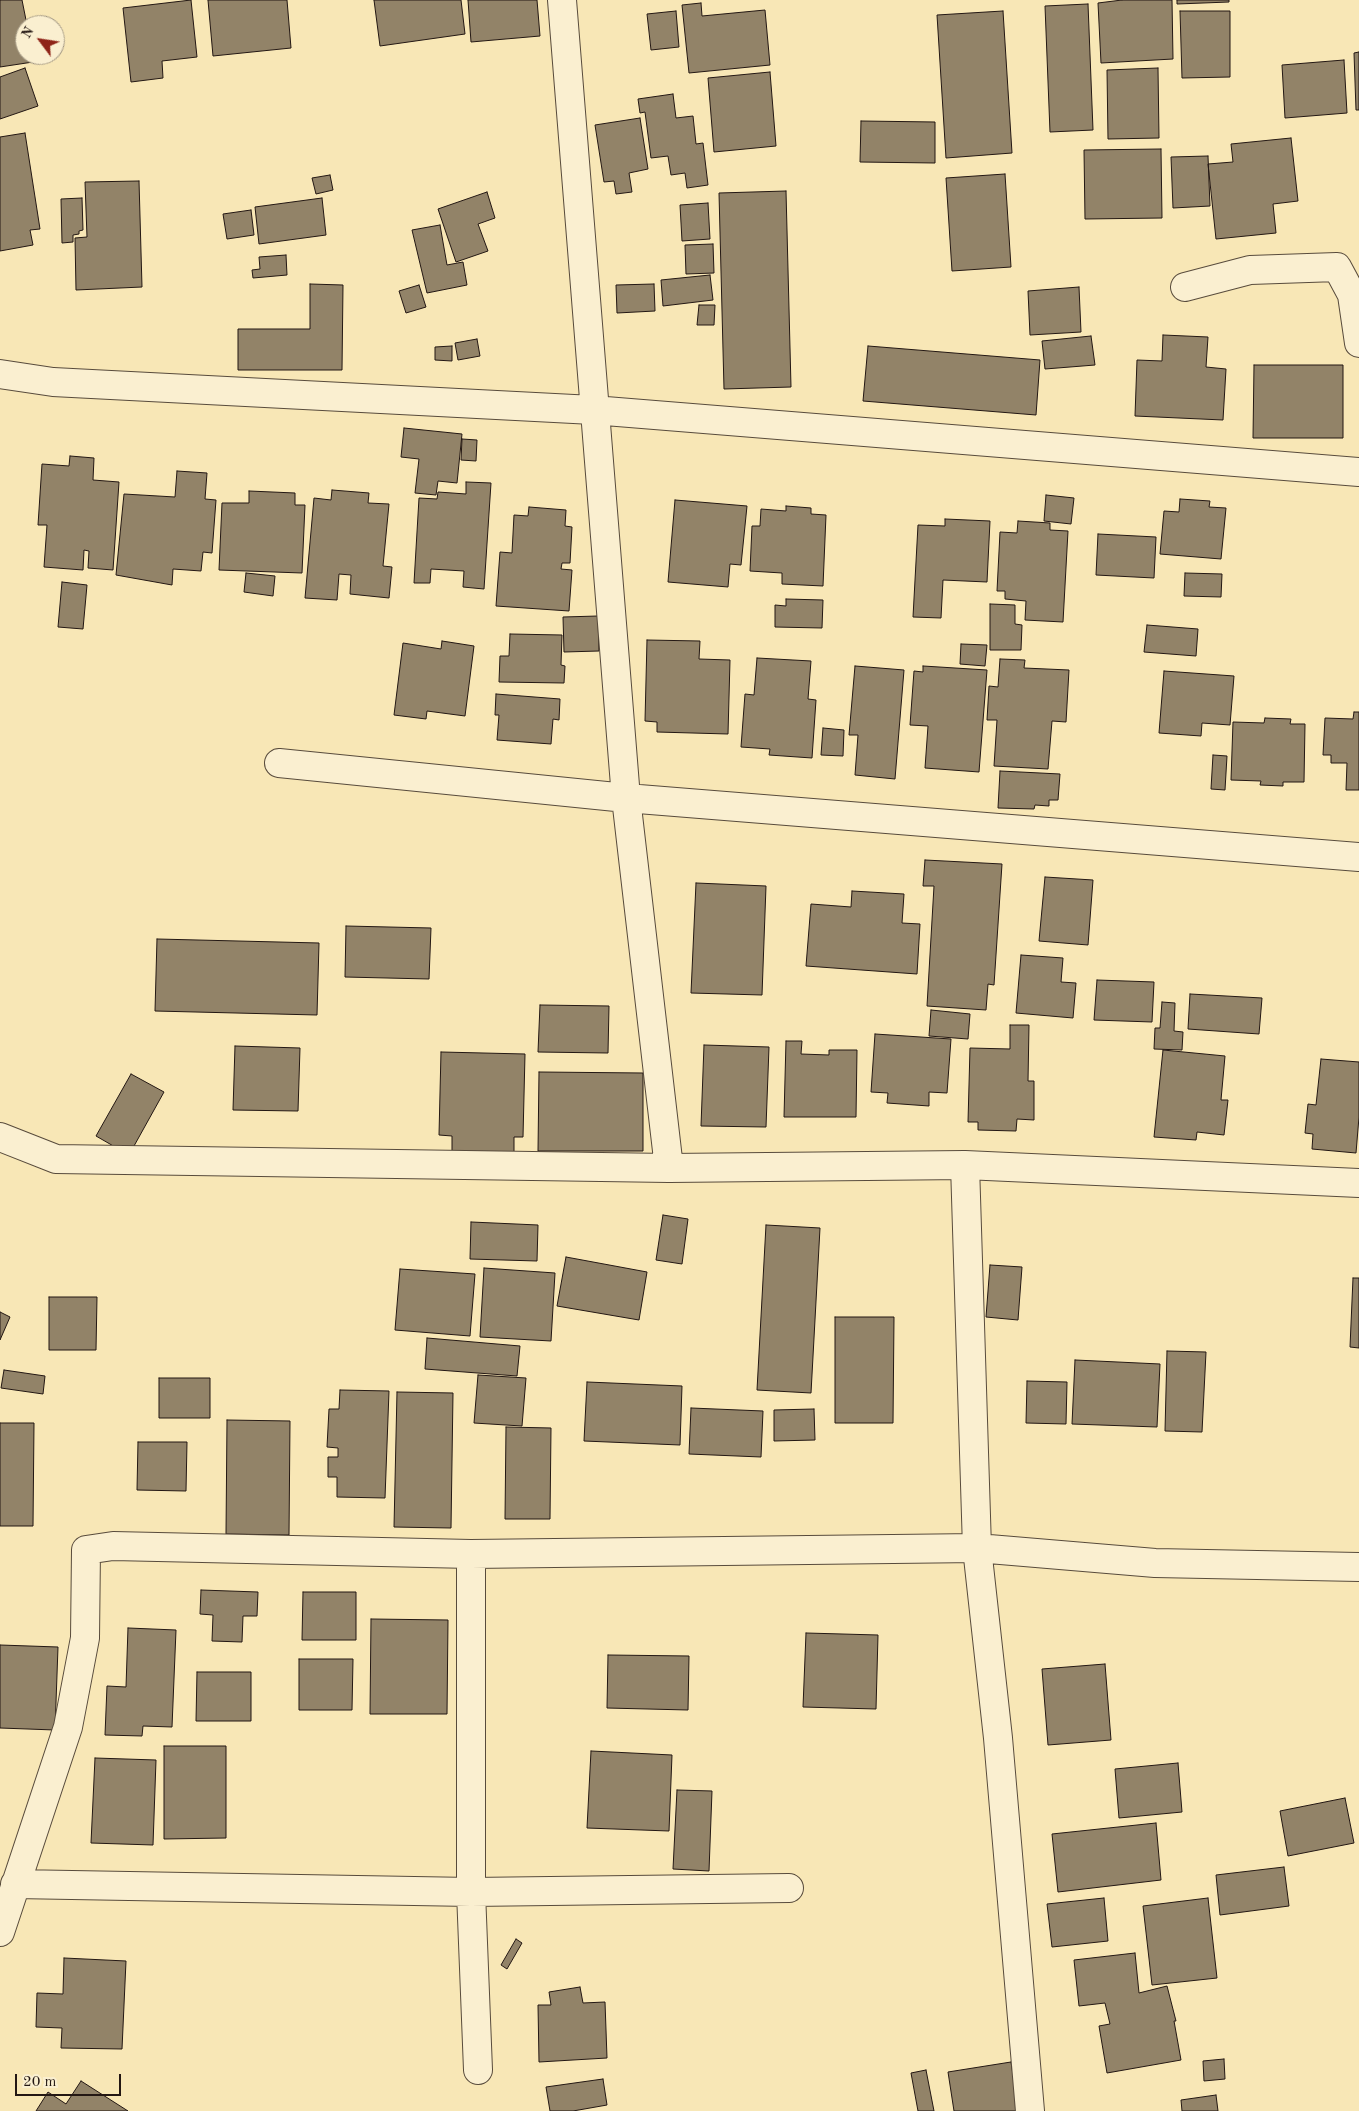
<!DOCTYPE html>
<style>
body{margin:0}
#map{position:relative;width:1359px;height:2111px;overflow:hidden;background:#f8e7b6;font-family:"Old Standard TT",serif}
canvas{display:block}
.north{position:absolute;left:15px;top:15px;width:50px;height:50px;box-sizing:border-box;background:#faefd0;border:1px solid #a49984;border-radius:50%;rotate:301deg;font-size:14px;font-weight:700;line-height:20px;text-align:center;color:#231713}
.north::after{content:'';display:block;margin:auto;width:18px;height:22px;background:#8f2418;clip-path:polygon(50% 0,100% 100%,50% 72%,0 100%)}
.scale{position:absolute;left:15px;top:2074px;width:106px;height:22px;box-sizing:border-box;border:2px solid #231713;border-top:0;padding-left:6px;font-size:15px;line-height:18px;white-space:nowrap;color:#231713;-webkit-text-stroke:4px #faefd0;paint-order:stroke}
</style>
<div id="map">
<canvas width="1359" height="2111"></canvas>
<div class="north">N</div>
<div class="scale">20 m</div>
</div>
<script>
const c = document.querySelector('canvas').getContext('2d');
c.lineJoin = 'round';
function fill(path, color) {
  c.fillStyle = color;
  c.fill(path, 'evenodd');
}
function shape(rows) {
  const path = new Path2D();
  for (const r of rows) {
    path.moveTo(r[0], r[1]);
    for (let i = 2; i < r.length; i += 2) path.lineTo(r[i], r[i + 1]);
  }
  return path;
}
function trace(path, color, width, dash) {
  c.strokeStyle = color;
  c.lineWidth = width;
  c.lineCap = dash ? 'butt' : 'round';
  c.setLineDash(dash || []);
  c.stroke(path);
}
const building = shape([
 [0,0,22,0,27,25,25,25,25,55,32,55,33,62,0,67,0,0],
 [191,0,197,57,162,61,163,78,131,82,123,8,191,0],
 [208,0,287,0,291,48,213,56,208,0],
 [374,0,461,0,465,34,380,46,374,0],
 [468,0,537,0,540,36,471,42,468,0],
 [1122,0,1172,0,1173,59,1101,63,1098,3,1122,0],
 [1177,0,1229,0,1229,2,1177,4,1177,0],
 [701,3,702,16,765,10,770,65,689,73,682,5,701,3],
 [1088,4,1093,130,1050,132,1045,6,1088,4],
 [676,11,679,47,651,50,647,14,676,11],
 [1003,11,1012,153,946,158,937,15,1003,11],
 [1180,11,1230,11,1230,77,1182,78,1180,11],
 [1359,52,1359,110,1356,110,1354,53,1359,52],
 [1344,60,1347,113,1285,118,1282,65,1344,60],
 [25,68,38,106,0,119,0,77,25,68],
 [1158,68,1159,138,1108,139,1107,70,1158,68],
 [770,72,776,146,714,152,708,78,770,72],
 [673,94,676,118,693,116,696,144,703,143,708,185,687,188,685,173,671,175,668,156,651,158,645,112,640,113,638,99,673,94],
 [640,118,648,169,629,173,632,192,616,194,614,181,604,182,595,125,640,118],
 [861,121,935,122,935,163,860,162,861,121],
 [25,133,40,229,30,230,33,245,0,251,0,137,25,133],
 [1291,138,1298,201,1273,204,1276,233,1216,239,1208,164,1233,162,1231,144,1291,138],
 [1161,149,1162,218,1085,219,1084,150,1161,149],
 [1208,156,1210,206,1173,208,1171,157,1208,156],
 [1005,174,1011,267,952,271,946,178,1005,174],
 [330,175,333,190,316,194,312,178,330,175],
 [139,181,142,287,76,290,75,238,87,237,85,182,139,181],
 [786,191,791,387,724,389,719,193,786,191],
 [487,192,495,218,478,224,488,251,456,262,438,209,487,192],
 [82,198,83,230,79,231,79,234,73,235,73,242,62,243,61,199,82,198],
 [322,198,326,235,259,244,255,207,322,198],
 [708,203,710,239,682,241,680,205,708,203],
 [251,210,254,235,227,239,223,214,251,210],
 [440,225,447,265,463,262,467,285,427,293,412,230,440,225],
 [713,244,714,273,686,274,685,245,713,244],
 [286,255,287,275,253,278,252,270,260,269,259,257,286,255],
 [710,275,713,300,663,306,661,280,710,275],
 [310,284,343,285,342,370,238,370,238,329,310,329,310,284],
 [654,284,655,311,617,313,616,285,654,284],
 [419,285,426,307,406,313,399,291,419,285],
 [1079,287,1081,332,1030,335,1028,291,1079,287],
 [699,305,715,305,714,325,697,325,699,305],
 [1163,335,1208,337,1206,367,1226,369,1223,420,1135,416,1137,360,1162,361,1163,335],
 [1091,336,1095,365,1045,369,1042,341,1091,336],
 [477,339,480,356,458,360,455,343,477,339],
 [452,346,452,361,435,360,435,347,452,346],
 [868,346,1040,360,1036,415,863,401,868,346],
 [1254,365,1343,365,1343,438,1253,438,1254,365],
 [404,428,462,434,457,483,438,481,436,495,415,493,419,459,401,457,404,428],
 [462,439,477,440,476,461,461,460,462,439],
 [70,456,94,458,93,480,119,482,113,570,88,568,89,551,84,550,83,570,44,567,47,525,38,525,42,464,69,466,70,456],
 [177,471,207,473,205,499,216,500,212,553,203,552,201,571,173,569,172,585,116,575,124,494,175,497,177,471],
 [466,482,491,483,484,589,463,587,464,571,431,569,430,583,414,583,419,498,437,499,438,492,466,494,466,482],
 [332,490,369,493,368,503,389,504,383,566,392,567,389,598,350,594,351,575,339,574,337,600,305,598,314,498,331,500,332,490],
 [249,491,295,493,295,505,305,505,302,573,219,570,222,503,249,503,249,491],
 [1046,495,1074,498,1071,524,1044,521,1046,495],
 [1180,499,1210,501,1209,507,1226,508,1221,559,1160,554,1164,511,1179,512,1180,499],
 [675,500,747,506,741,565,730,564,728,587,668,582,675,500],
 [786,506,811,508,811,514,826,515,823,586,782,584,782,573,750,571,752,526,760,526,761,509,786,511,786,506],
 [529,507,566,510,565,526,572,527,570,563,562,563,561,569,572,570,569,611,496,606,500,552,512,553,514,515,528,516,529,507],
 [945,519,990,521,987,582,943,580,941,618,913,617,918,525,945,526,945,519],
 [1018,521,1050,523,1050,530,1068,531,1063,622,1025,620,1026,601,1005,599,1005,591,997,591,1000,532,1017,533,1018,521],
 [1098,534,1156,537,1154,578,1096,575,1098,534],
 [246,573,275,576,273,596,244,592,246,573],
 [1185,573,1222,574,1221,597,1184,596,1185,573],
 [62,582,87,585,83,629,58,627,62,582],
 [786,599,823,600,822,628,775,627,775,605,786,606,786,599],
 [990,604,1015,605,1015,624,1022,625,1021,650,990,650,990,604],
 [598,616,599,651,564,652,563,617,598,616],
 [1147,625,1198,629,1196,656,1144,652,1147,625],
 [510,634,562,635,561,665,565,666,564,683,499,682,500,656,509,656,510,634],
 [647,640,700,641,699,659,730,660,728,734,657,732,657,722,645,721,647,640],
 [442,641,474,646,465,716,427,711,426,719,394,715,403,643,441,649,442,641],
 [961,644,987,645,985,666,960,664,961,644],
 [757,658,811,661,808,699,816,700,812,758,769,755,770,749,741,747,745,694,754,695,757,658],
 [1000,659,1025,660,1024,668,1069,670,1066,722,1052,721,1048,769,994,766,997,720,987,720,989,686,998,687,1000,659],
 [855,666,904,670,895,779,855,775,858,735,849,735,855,666],
 [923,666,987,670,979,772,925,768,928,726,910,725,914,671,923,672,923,666],
 [1164,671,1234,676,1230,725,1202,723,1201,736,1159,733,1164,671],
 [496,694,560,699,559,720,553,719,551,744,497,740,499,715,495,715,496,694],
 [1354,712,1359,712,1359,790,1346,790,1347,763,1331,763,1331,755,1323,755,1325,718,1353,719,1354,712],
 [1265,718,1291,719,1290,724,1305,724,1304,782,1283,782,1283,786,1260,785,1261,781,1231,780,1233,722,1264,723,1265,718],
 [823,728,844,730,843,756,821,755,823,728],
 [1213,755,1227,756,1225,790,1211,789,1213,755],
 [1000,771,1060,774,1058,800,1049,800,1049,806,1035,805,1034,809,998,808,1000,771],
 [925,860,1002,864,994,985,988,984,986,1010,927,1006,934,886,923,886,925,860],
 [1045,877,1093,880,1088,945,1039,941,1045,877],
 [696,883,766,886,762,995,691,993,696,883],
 [852,891,904,894,902,923,920,924,917,974,806,966,811,904,851,907,852,891],
 [346,926,431,928,429,979,345,977,346,926],
 [157,939,319,943,317,1015,155,1011,157,939],
 [1021,955,1063,958,1061,982,1076,983,1073,1018,1016,1013,1021,955],
 [1097,980,1154,982,1152,1022,1094,1020,1097,980],
 [1190,994,1262,998,1259,1034,1188,1029,1190,994],
 [1162,1002,1175,1003,1174,1031,1183,1032,1182,1050,1154,1049,1155,1028,1160,1028,1162,1002],
 [540,1005,609,1006,608,1053,538,1052,540,1005],
 [931,1010,970,1014,968,1039,929,1036,931,1010],
 [1010,1025,1029,1025,1028,1081,1034,1081,1034,1120,1017,1119,1016,1131,978,1130,978,1122,968,1122,970,1048,1010,1049,1010,1025],
 [875,1034,951,1039,947,1093,929,1092,929,1106,887,1103,888,1093,871,1092,875,1034],
 [786,1041,802,1041,801,1054,829,1055,829,1050,857,1050,856,1117,784,1117,786,1041],
 [704,1045,769,1047,766,1127,701,1126,704,1045],
 [235,1046,300,1048,298,1111,233,1110,235,1046],
 [1163,1050,1225,1056,1221,1100,1228,1100,1224,1135,1197,1132,1196,1140,1154,1137,1163,1050],
 [441,1052,525,1054,523,1137,514,1137,514,1153,452,1153,452,1136,439,1135,441,1052],
 [1321,1059,1359,1062,1359,1117,1356,1153,1312,1149,1313,1134,1305,1133,1308,1104,1316,1105,1321,1059],
 [539,1072,643,1073,643,1151,538,1151,539,1072],
 [131,1074,164,1092,129,1155,96,1136,131,1074],
 [663,1215,688,1219,682,1264,656,1260,663,1215],
 [471,1222,538,1225,537,1261,470,1259,471,1222],
 [766,1225,820,1228,811,1393,757,1390,766,1225],
 [566,1257,647,1272,639,1320,557,1306,566,1257],
 [990,1265,1022,1267,1018,1320,986,1317,990,1265],
 [484,1268,555,1273,551,1341,480,1337,484,1268],
 [400,1269,475,1274,470,1336,395,1330,400,1269],
 [1353,1278,1359,1278,1359,1348,1350,1347,1353,1278],
 [49,1297,97,1297,96,1350,49,1350,49,1297],
 [0,1312,10,1317,0,1340,0,1312],
 [835,1317,894,1317,893,1423,835,1423,835,1317],
 [427,1338,520,1346,517,1376,425,1369,427,1338],
 [1167,1351,1206,1352,1202,1432,1165,1431,1167,1351],
 [1075,1360,1160,1364,1157,1427,1072,1424,1075,1360],
 [4,1370,45,1376,43,1394,1,1388,4,1370],
 [478,1375,526,1378,522,1426,474,1423,478,1375],
 [159,1378,210,1378,210,1418,159,1418,159,1378],
 [1027,1381,1067,1382,1066,1424,1026,1423,1027,1381],
 [587,1382,682,1386,680,1445,584,1441,587,1382],
 [340,1390,389,1391,385,1498,337,1497,337,1477,328,1477,328,1457,338,1457,338,1448,327,1447,329,1409,339,1409,340,1390],
 [397,1392,453,1393,451,1528,394,1527,397,1392],
 [691,1408,763,1411,761,1457,689,1454,691,1408],
 [814,1409,815,1440,774,1441,774,1410,814,1409],
 [227,1420,290,1421,289,1535,226,1534,227,1420],
 [0,1423,34,1423,33,1526,0,1526,0,1423],
 [506,1427,551,1428,550,1519,505,1519,506,1427],
 [138,1442,187,1442,186,1491,137,1490,138,1442],
 [201,1590,258,1592,257,1616,243,1616,242,1642,212,1641,213,1615,200,1614,201,1590],
 [303,1592,356,1592,356,1640,302,1640,303,1592],
 [371,1619,448,1620,447,1714,370,1714,371,1619],
 [128,1628,176,1630,172,1727,143,1726,142,1736,105,1735,107,1686,126,1687,128,1628],
 [806,1633,878,1635,876,1709,803,1707,806,1633],
 [0,1645,58,1647,55,1730,0,1728,0,1645],
 [608,1655,689,1656,688,1710,607,1708,608,1655],
 [299,1659,353,1659,352,1710,299,1710,299,1659],
 [1105,1664,1111,1740,1048,1745,1042,1669,1105,1664],
 [197,1672,251,1672,251,1721,196,1721,197,1672],
 [164,1746,226,1746,226,1838,164,1839,164,1746],
 [591,1751,672,1755,669,1831,587,1828,591,1751],
 [95,1758,156,1760,153,1845,91,1843,95,1758],
 [1178,1763,1182,1812,1119,1818,1115,1769,1178,1763],
 [677,1790,712,1791,709,1871,673,1869,677,1790],
 [1345,1798,1354,1843,1288,1856,1280,1811,1345,1798],
 [1156,1823,1161,1880,1058,1892,1052,1834,1156,1823],
 [1284,1867,1289,1906,1220,1915,1216,1875,1284,1867],
 [1104,1898,1108,1941,1052,1947,1047,1904,1104,1898],
 [1208,1898,1217,1978,1152,1985,1143,1906,1208,1898],
 [516,1939,522,1943,507,1969,501,1965,516,1939],
 [1135,1953,1139,1993,1167,1986,1176,2021,1174,2021,1181,2060,1107,2073,1099,2026,1110,2024,1105,2003,1079,2006,1074,1960,1135,1953],
 [64,1958,126,1961,122,2049,61,2048,62,2028,36,2027,37,1993,63,1994,64,1958],
 [580,1987,583,2003,605,2002,607,2058,539,2062,538,2005,551,2005,549,1992,580,1987],
 [1224,2059,1225,2079,1204,2081,1203,2061,1224,2059],
 [1011,2062,1019,2111,954,2111,948,2072,1011,2062],
 [926,2070,934,2111,918,2111,911,2073,926,2070],
 [603,2079,607,2105,573,2111,550,2111,546,2087,603,2079],
 [81,2081,128,2111,36,2111,48,2092,66,2104,81,2081],
 [1216,2095,1218,2111,1182,2111,1181,2100,1216,2095]
]);
fill(building, '#928368');
trace(building, '#231713', 1);
const minor = shape([
 [562,0,626,798,669,1168],
 [1185,287,1250,270,1337,267,1352,295,1359,343],
 [0,374,53,382,593,410,1359,472],
 [279,763,626,798,1359,857],
 [0,1137,56,1159,669,1168,965,1165,977,1548,998,1738,1030,2111],
 [965,1165,1359,1183],
 [471,1554,471,1892,478,2070],
 [15,1884,471,1892,789,1888],
 [0,1932,68,1727,85,1638,86,1550,113,1546,471,1554,977,1548,1155,1563,1359,1567]
]);
trace(minor, '#584b3c', 30);
trace(minor, '#faefd0', 28);
</script>
